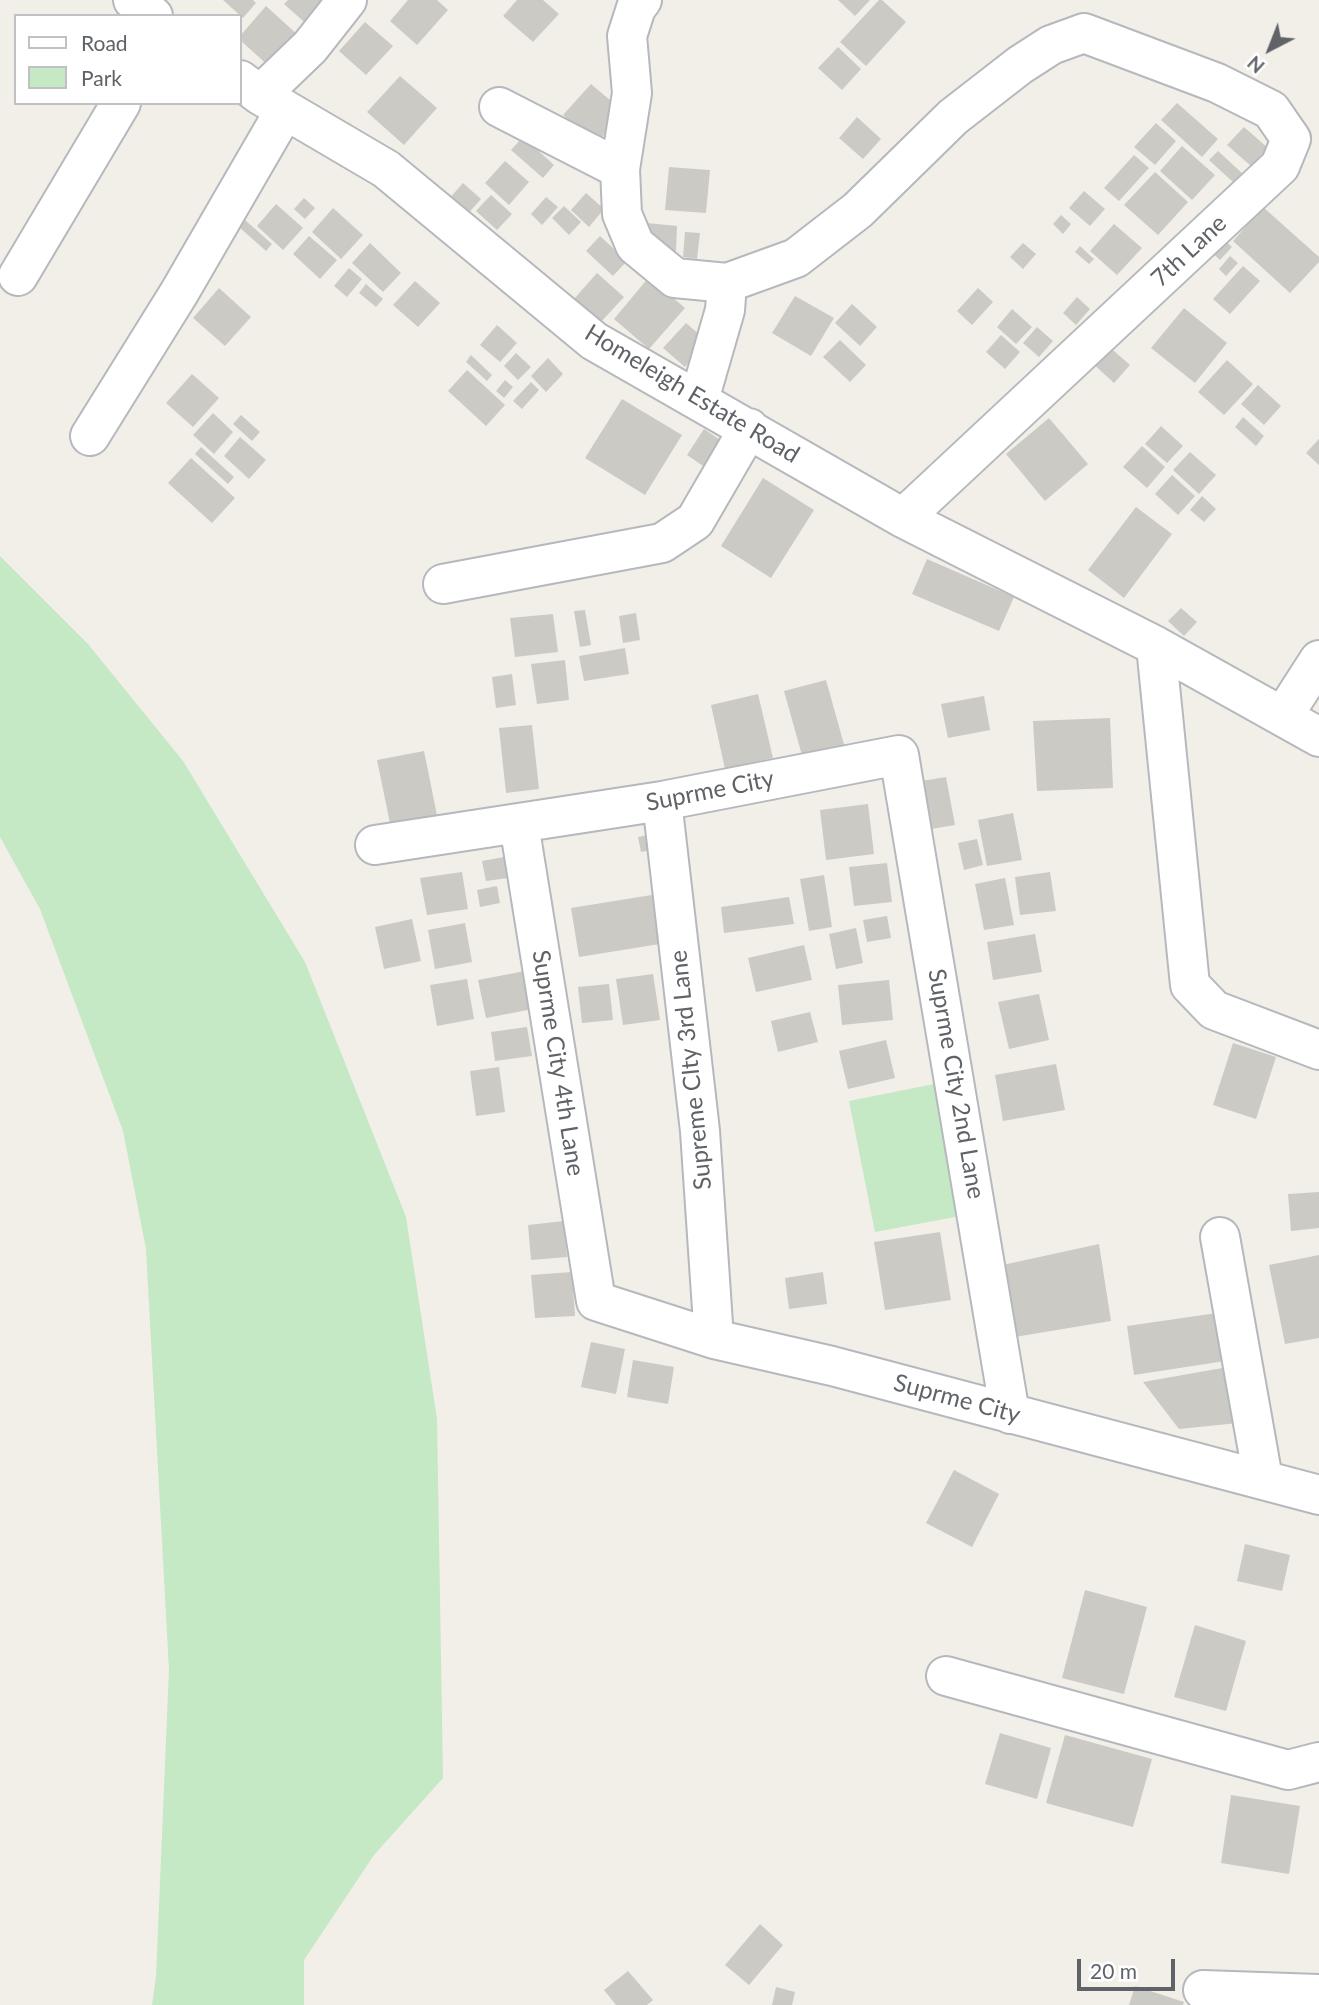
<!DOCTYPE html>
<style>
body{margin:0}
#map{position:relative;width:1319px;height:2005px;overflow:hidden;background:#f1efe8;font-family:Lato,sans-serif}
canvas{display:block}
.legend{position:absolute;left:14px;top:14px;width:228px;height:91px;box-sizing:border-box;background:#fff;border:2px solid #bfc1c3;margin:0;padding:9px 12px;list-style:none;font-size:21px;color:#5f6368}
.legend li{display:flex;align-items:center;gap:14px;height:35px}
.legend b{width:35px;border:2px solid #bfc1c3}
.north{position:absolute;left:1235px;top:14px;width:70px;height:70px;-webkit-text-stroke:5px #fff;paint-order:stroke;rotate:222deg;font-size:19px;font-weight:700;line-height:28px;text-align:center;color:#5f6368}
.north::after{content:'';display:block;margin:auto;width:24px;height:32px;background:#5f6368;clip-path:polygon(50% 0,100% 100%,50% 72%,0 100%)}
.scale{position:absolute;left:1077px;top:1959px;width:98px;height:32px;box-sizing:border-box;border:4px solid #5f6368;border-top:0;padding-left:9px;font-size:21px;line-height:24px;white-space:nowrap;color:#5f6368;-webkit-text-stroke:5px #fff;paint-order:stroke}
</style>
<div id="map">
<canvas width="1319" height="2005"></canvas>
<ul class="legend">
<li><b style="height:9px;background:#fff"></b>Road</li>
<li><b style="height:19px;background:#c5e8c5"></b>Park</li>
</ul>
<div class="north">N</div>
<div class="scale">20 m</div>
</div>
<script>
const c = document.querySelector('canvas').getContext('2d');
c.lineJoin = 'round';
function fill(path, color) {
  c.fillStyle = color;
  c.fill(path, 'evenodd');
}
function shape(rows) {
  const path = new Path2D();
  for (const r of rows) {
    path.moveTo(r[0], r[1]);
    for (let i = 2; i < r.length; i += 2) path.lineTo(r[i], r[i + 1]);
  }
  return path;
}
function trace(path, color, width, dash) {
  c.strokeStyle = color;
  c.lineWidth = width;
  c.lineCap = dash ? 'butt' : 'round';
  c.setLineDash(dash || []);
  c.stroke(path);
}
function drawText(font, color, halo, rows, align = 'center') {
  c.font = font + ' Lato,sans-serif';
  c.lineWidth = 5;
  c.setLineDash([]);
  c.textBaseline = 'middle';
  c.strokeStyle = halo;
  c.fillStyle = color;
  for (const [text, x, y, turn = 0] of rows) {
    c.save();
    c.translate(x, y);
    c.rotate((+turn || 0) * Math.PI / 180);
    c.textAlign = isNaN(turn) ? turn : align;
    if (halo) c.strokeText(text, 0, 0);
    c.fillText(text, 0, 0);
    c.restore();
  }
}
fill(shape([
 [0,556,88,644,183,761,305,962,406,1217,437,1419,443,1778,374,1855,304,1960,304,2005,152,2005,156,1976,169,1670,146,1249,123,1131,40,909,0,837],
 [934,1084,960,1216,875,1232,849,1101]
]), '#c5e8c5');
fill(shape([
 [223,0,253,0,256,3,243,18],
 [288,0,326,0,312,29,284,4],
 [408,0,437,0,448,10,417,45,390,21],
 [517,0,543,0,559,14,533,42,503,16],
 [838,0,870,0,855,16],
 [879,0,882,0,906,22,866,66,840,42],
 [266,6,299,36,271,68,240,40,240,36],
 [365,22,393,46,366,75,339,51],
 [838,47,861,69,842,90,818,68],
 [400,76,437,108,404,145,367,112],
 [591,84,624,112,596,144,563,115],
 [1177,103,1218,139,1202,157,1161,120],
 [857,117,881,139,863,159,839,138],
 [1156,123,1176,141,1155,165,1134,147],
 [1244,127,1268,148,1251,166,1227,145],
 [523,137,554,165,543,178,511,150],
 [1182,146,1215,175,1192,200,1160,171],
 [1218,151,1242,173,1234,183,1209,160],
 [1134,155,1149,168,1119,201,1104,188],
 [505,161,529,182,509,205,485,183],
 [669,167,710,170,706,213,665,210],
 [1155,172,1188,202,1158,235,1124,205],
 [463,183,481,199,466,216,448,200],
 [1084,191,1105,209,1090,226,1069,208],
 [586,193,604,209,589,227,571,210],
 [491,195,512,214,497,230,476,211],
 [546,197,558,207,542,225,531,214],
 [304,198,315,208,305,219,294,209],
 [276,204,303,228,283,250,257,226],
 [564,206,581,222,569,235,552,218],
 [1263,207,1319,257,1319,262,1290,293,1233,241],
 [333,208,363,235,341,259,312,232],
 [1061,215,1071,224,1063,234,1053,224],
 [245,220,272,244,266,251,239,227],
 [647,223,677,226,676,251,646,248],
 [1114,224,1142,248,1117,275,1090,251],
 [685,232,700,233,697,259,683,257],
 [309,236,337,260,320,279,293,254],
 [600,236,627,261,613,276,586,251],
 [1220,236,1232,247,1220,260,1208,249],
 [370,243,401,273,383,292,352,263],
 [1023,243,1036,254,1023,269,1010,257],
 [1080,246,1094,259,1089,264,1075,252],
 [1230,256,1238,263,1226,276,1219,269],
 [1243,266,1260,281,1230,314,1213,299],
 [349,268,362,279,347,297,334,286],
 [597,273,624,297,600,323,574,299],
 [649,277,685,308,649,349,614,319],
 [415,281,440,303,418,327,393,305],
 [366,284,383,299,376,307,359,293],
 [219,288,251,317,225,346,193,318],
 [978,288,993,302,972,325,957,311],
 [795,296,834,318,811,356,772,333],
 [1077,297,1090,309,1076,325,1063,313],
 [852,304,877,327,860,346,835,323],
 [1184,308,1227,343,1195,383,1151,348],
 [1012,309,1032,327,1016,344,997,327],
 [686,323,707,341,685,367,663,348],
 [497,325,517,343,500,362,480,345],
 [1037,327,1053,341,1039,357,1023,343],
 [1001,335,1020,352,1005,369,986,352],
 [840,340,866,365,850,382,823,357],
 [1106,344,1130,365,1114,383,1090,361],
 [516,353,531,367,518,380,504,366],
 [471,355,492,375,487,381,466,362],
 [548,358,563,374,546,392,531,376],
 [1227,360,1253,384,1224,415,1198,392],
 [467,370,505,405,486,426,448,391],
 [192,374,219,398,193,427,166,403],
 [505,380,513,387,504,398,496,391],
 [531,382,539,390,522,409,513,401],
 [1258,385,1281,406,1264,425,1241,404],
 [622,399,682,435,645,495,585,458],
 [213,413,233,432,214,454,193,435],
 [241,415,260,432,252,441,233,424],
 [1243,417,1264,436,1256,446,1235,427],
 [1049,418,1088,464,1045,501,1006,454],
 [1161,426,1183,446,1167,463,1145,444],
 [704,429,726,444,709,470,687,455],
 [240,437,266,460,249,479,224,456],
 [1319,439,1319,465,1306,453],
 [1142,446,1165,467,1147,488,1123,467],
 [201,447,234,477,228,484,195,454],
 [1190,452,1216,475,1199,494,1173,470],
 [191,458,235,498,212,523,168,483],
 [1172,475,1195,496,1178,515,1155,494],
 [763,478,814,510,771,578,721,546],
 [1202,496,1216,509,1204,522,1190,510],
 [1136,507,1172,534,1124,598,1088,570],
 [927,559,1014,597,999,631,912,594],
 [1181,608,1197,622,1184,636,1168,621],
 [585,610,591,645,580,647,574,611],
 [636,613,640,640,623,643,619,616],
 [553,614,558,652,515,657,510,618],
 [625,648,629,674,584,681,579,656],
 [565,660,569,700,537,704,531,664],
 [512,674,516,705,496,708,492,677],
 [826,680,845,748,803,759,784,691],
 [758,694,773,758,725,769,711,705],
 [984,696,990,730,948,738,941,704],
 [1110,718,1113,788,1037,791,1033,721],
 [532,725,539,789,506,793,499,728],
 [424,751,438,820,391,828,377,760],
 [946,777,955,825,925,830,916,782],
 [868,804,874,854,826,860,820,810],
 [1013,813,1022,860,987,866,978,820],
 [660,833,662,848,641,852,638,837],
 [977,839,983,865,964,870,958,843],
 [504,857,508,878,486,881,482,861],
 [887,863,892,902,854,906,849,867],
 [462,872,468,909,427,915,420,878],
 [1050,872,1056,911,1020,915,1015,877],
 [824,875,832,927,809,931,800,879],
 [1005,878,1014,925,984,930,975,884],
 [497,886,500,903,480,907,477,890],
 [658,894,666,943,579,957,571,908],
 [789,897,794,924,724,933,721,907],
 [887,916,891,938,867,942,863,920],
 [412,919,421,961,384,969,375,927],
 [465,923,472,962,435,969,428,930],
 [856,928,863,963,836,969,829,934],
 [1035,934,1042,972,993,980,987,942],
 [804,945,812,980,756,992,748,958],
 [525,971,533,1009,486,1018,478,980],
 [653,974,660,1020,623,1025,616,979],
 [467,979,474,1019,437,1026,430,985],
 [889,980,893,1020,842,1025,838,985],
 [609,984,613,1020,582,1023,578,987],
 [1039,994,1049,1040,1009,1049,998,1002],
 [810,1012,818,1042,778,1052,771,1021],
 [527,1027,532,1056,495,1061,491,1032],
 [886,1040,895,1078,848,1089,839,1051],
 [1233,1043,1276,1057,1256,1119,1213,1105],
 [1056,1064,1065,1110,1003,1121,995,1075],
 [499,1067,505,1112,476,1116,470,1071],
 [1319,1192,1319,1228,1291,1231,1288,1194],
 [564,1221,567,1257,531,1260,528,1225],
 [940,1232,951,1300,885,1310,874,1242],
 [1099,1244,1111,1321,1009,1338,998,1266],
 [1319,1255,1319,1338,1285,1344,1269,1265],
 [572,1272,575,1316,535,1318,531,1275],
 [823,1272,827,1304,789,1309,785,1278],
 [1217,1313,1225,1361,1134,1375,1127,1326],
 [591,1342,625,1349,616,1394,581,1387],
 [633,1360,674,1367,668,1404,627,1397],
 [1228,1367,1238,1423,1179,1429,1143,1382],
 [954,1470,999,1494,972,1547,926,1523],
 [1245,1544,1290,1555,1282,1591,1237,1581],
 [1085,1590,1147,1607,1124,1694,1062,1678],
 [1195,1625,1246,1641,1226,1711,1174,1697],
 [1000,1733,1051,1748,1037,1799,985,1784],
 [1065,1735,1152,1759,1133,1827,1046,1803],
 [1231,1795,1300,1806,1289,1874,1221,1863],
 [760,1924,783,1945,749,1985,725,1965],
 [628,1971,653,2000,647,2005,616,2005,604,1990],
 [1135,1986,1184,2002,1183,2005,1129,2005],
 [776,1987,795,1992,792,2005,772,2005]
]), '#cccac5');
const minor = shape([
 [133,0,153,16],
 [240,80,260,95,386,169,594,341,903,518,1156,646,1319,737],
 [260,95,310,47,347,0],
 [499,107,620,169,622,214,635,245,675,278,727,283,796,258,858,210,953,117,1020,65,1051,45,1084,33,1217,83,1271,110,1291,139,1280,166,903,518],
 [620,169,632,93,627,36,636,8,642,0],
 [18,276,121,103],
 [699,400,725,310,727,283],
 [90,436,179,293,285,110],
 [443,584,662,543,695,521,749,428],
 [1156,646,1190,985,1214,1010,1319,1050],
 [1283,716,1319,660],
 [662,801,700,1131,714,1339],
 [519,824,596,1301,714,1339,832,1366,1319,1495],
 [375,845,662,801,899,755,1010,1414],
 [1220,1237,1263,1479],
 [946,1676,1288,1770,1319,1762],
 [1203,1990,1319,1994]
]);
trace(minor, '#b5b8bc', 42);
trace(minor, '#fff', 38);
drawText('24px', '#5f6368', '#fff', [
 ["7th Lane",1189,251,-43],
 ["Homeleigh Estate Road",692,394,31],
 ["Suprme City",710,791,-11],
 ["Suprme City 4th Lane",558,1063,81],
 ["Supreme CIty 3rd Lane",691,1070,-96],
 ["Suprme City 2nd Lane",956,1084,80],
 ["Suprme City",957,1399,15]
]);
</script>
